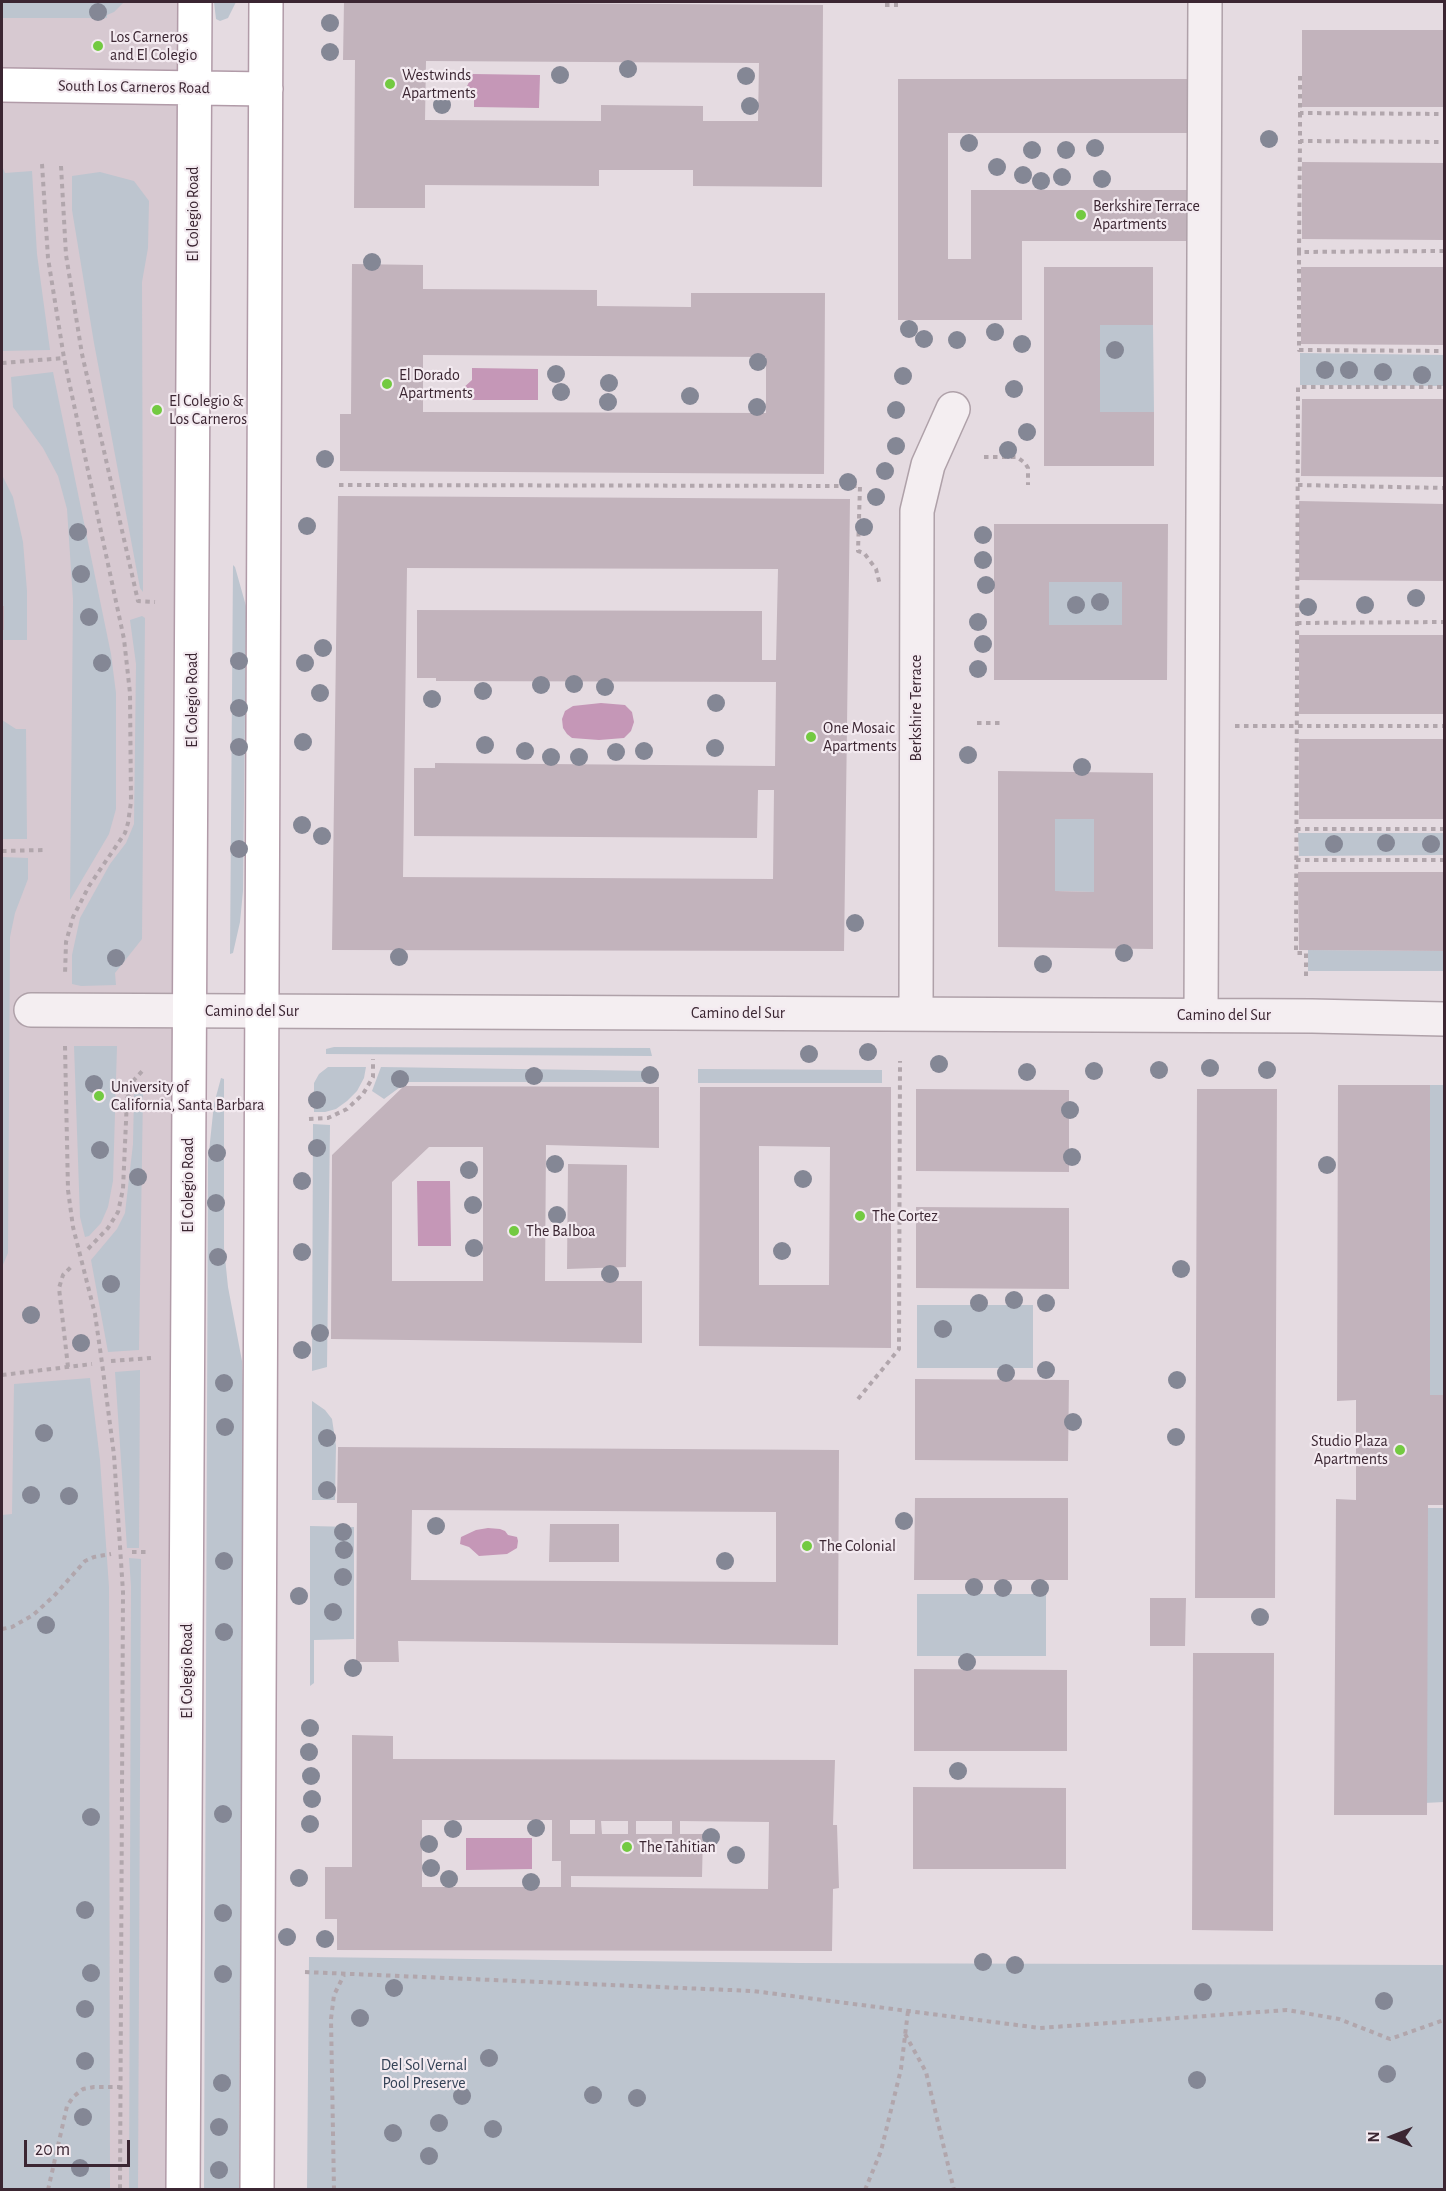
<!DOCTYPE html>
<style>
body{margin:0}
#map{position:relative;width:1446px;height:2191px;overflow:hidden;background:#e5dbe1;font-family:"Alegreya Sans",sans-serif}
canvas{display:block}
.frame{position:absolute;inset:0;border:3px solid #3b2632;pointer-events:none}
.north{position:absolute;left:1362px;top:2107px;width:60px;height:60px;-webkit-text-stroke:4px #f3eaf0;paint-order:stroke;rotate:270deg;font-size:16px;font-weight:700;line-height:24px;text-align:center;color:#3b2632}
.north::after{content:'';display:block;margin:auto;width:21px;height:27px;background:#3b2632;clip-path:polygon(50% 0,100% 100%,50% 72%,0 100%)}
.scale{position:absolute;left:24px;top:2140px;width:106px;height:27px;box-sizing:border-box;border:3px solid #3b2632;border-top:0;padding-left:8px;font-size:18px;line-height:21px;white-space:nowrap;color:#3b2632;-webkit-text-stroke:4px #f3eaf0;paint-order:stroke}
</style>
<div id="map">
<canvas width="1446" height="2191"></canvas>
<div class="frame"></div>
<div class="north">N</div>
<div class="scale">20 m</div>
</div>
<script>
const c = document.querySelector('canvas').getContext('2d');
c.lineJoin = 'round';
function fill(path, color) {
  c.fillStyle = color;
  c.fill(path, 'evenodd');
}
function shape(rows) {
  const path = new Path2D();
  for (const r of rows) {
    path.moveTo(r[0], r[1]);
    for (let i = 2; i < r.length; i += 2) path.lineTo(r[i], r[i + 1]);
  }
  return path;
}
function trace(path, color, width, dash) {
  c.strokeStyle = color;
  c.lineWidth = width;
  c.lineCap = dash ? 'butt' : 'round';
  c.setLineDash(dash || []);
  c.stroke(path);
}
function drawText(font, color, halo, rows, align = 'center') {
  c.font = font + ' "Alegreya Sans",sans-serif';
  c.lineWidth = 4.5;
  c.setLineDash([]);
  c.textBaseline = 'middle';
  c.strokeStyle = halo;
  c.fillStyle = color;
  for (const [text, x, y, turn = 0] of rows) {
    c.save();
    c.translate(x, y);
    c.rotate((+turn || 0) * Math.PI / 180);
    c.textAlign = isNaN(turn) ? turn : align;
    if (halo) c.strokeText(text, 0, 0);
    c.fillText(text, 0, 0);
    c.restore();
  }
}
fill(shape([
 [2,2,195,2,196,2189,2,2190]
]), '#d7c9d1');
fill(shape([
 [2,2,124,2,114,12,107,15,107,18,2,18],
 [214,2,236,2,228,18,220,21,216,19],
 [2,166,5,173,32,171,37,254,50,350,2,351],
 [100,172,134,181,149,201,148,248,142,282,143,592,140,588,94,343,72,210,72,176],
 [1100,325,1153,325,1154,412,1100,412],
 [1300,353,1444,355,1444,386,1300,385],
 [53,372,111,654,116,693,116,809,109,834,70,900,73,600,67,509,58,476,43,448,13,407,11,377],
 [2,475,13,497,23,542,27,591,27,640,2,640],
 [233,565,235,567,246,606,246,622,243,891,240,922,233,953,230,954],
 [1049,582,1122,582,1122,625,1049,625],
 [142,616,145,618,142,939,115,973,116,985,81,986,72,984,72,955,80,918,110,864,126,843,134,824,136,664,130,620],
 [2,720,16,729,26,729,27,839,2,839],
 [1055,819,1094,819,1094,892,1055,891],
 [1298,833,1444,833,1444,855,1299,856],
 [2,857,28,858,28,879,15,913,10,937,8,1253,2,1267],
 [1308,950,1444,951,1444,971,1308,971],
 [74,1046,117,1046,113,1181,108,1207,101,1223,89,1236,85,1237,80,1217],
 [334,1047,650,1048,652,1056,326,1054,326,1049],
 [328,1067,366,1067,364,1078,357,1091,347,1101,336,1109,325,1112,314,1112,314,1083,319,1074],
 [381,1067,656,1071,655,1082,407,1082,384,1099,372,1091],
 [698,1069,882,1070,882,1083,698,1083],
 [221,1078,224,1079,224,1248,228,1287,242,1361,243,1386,239,2190,204,2189,208,1161,214,1104],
 [1430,1085,1444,1085,1444,1395,1430,1395],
 [143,1093,139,1350,108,1352,91,1260,117,1229,125,1213,133,1144,134,1094],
 [313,1124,330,1125,327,1367,312,1371],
 [917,1305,1033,1305,1033,1368,917,1368],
 [140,1370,139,1548,127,1548,115,1372],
 [90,1378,100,1460,109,1587,110,2189,2,2189,2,1515,12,1514,14,1384],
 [312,1401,325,1410,332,1419,336,1446,335,1500,312,1500],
 [1425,1508,1444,1508,1444,1802,1424,1803],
 [310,1526,354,1527,354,1639,314,1640,314,1683,310,1686],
 [129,1558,141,1559,138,2190,129,2189,131,1586],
 [917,1594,1046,1594,1046,1656,917,1656],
 [309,1957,799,1963,1444,1965,1444,2189,307,2189]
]), '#bdc5cf');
fill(shape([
 [473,74,540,75,539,108,474,107,474,92,467,86],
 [472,368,538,369,538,400,472,400,462,389,472,380],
 [601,703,625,705,632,712,634,722,631,731,624,738,599,740,572,738,567,734,563,728,562,719,565,711,573,706],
 [417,1181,450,1181,451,1246,418,1246],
 [488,1528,500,1529,505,1531,508,1535,517,1537,518,1541,517,1548,507,1554,479,1556,469,1547,460,1544,461,1537,476,1530],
 [466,1838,532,1838,532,1869,466,1870]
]), '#c597b7');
fill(shape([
 [344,2,823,5,822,187,693,186,693,170,599,170,599,186,425,185,425,208,354,208,355,60,343,60],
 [426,61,759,63,758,121,703,121,703,106,601,105,601,121,425,120],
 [1302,30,1444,30,1444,107,1302,107],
 [898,79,1188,79,1188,133,948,133,948,259,971,259,971,190,1191,190,1191,241,1022,241,1022,320,898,320],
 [1302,162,1444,163,1444,240,1302,239],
 [352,264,423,265,423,289,597,290,597,306,691,307,691,293,825,293,824,474,340,471,340,414,351,414],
 [423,355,766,357,766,413,423,412],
 [1044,267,1153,267,1153,325,1100,325,1100,412,1154,412,1154,466,1044,466],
 [1301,267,1444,267,1444,345,1301,344],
 [1302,399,1444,399,1444,477,1301,476],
 [338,496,850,499,844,951,332,950],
 [407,568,778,569,776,660,762,660,762,611,417,610,417,678,436,678,436,681,776,682,775,766,435,763,435,768,414,768,414,836,757,838,758,790,774,790,773,879,403,877],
 [1299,501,1444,504,1444,581,1299,580],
 [994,524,1168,524,1167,680,994,680],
 [1049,582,1122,582,1122,625,1049,625],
 [2,606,4,606,4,630,2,630],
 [1299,635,1444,635,1444,714,1299,714],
 [1299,739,1444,739,1444,819,1299,819],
 [998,771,1153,773,1153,949,998,947],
 [1055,819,1094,819,1094,892,1055,891],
 [1298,872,1444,872,1444,951,1299,950],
 [1338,1085,1430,1085,1430,1395,1444,1395,1444,1505,1428,1505,1427,1815,1334,1815,1336,1499,1356,1500,1356,1400,1337,1401],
 [404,1086,659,1087,659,1148,546,1145,545,1281,642,1281,642,1343,331,1339,332,1155],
 [429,1147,483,1147,483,1281,392,1281,392,1182],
 [700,1087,891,1087,891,1348,699,1346],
 [759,1146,830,1147,829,1285,759,1285],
 [916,1089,1069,1090,1069,1172,916,1171],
 [1197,1089,1277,1089,1275,1598,1195,1598],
 [568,1164,627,1165,626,1267,567,1269],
 [916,1207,1069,1208,1069,1289,916,1288],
 [915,1379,1069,1380,1068,1461,915,1460],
 [338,1447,839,1450,838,1645,398,1641,399,1662,356,1662,357,1503,337,1503],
 [412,1510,776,1512,776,1582,411,1580],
 [915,1498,1068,1498,1068,1580,914,1580],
 [550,1524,619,1524,619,1562,549,1562],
 [1150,1598,1186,1598,1185,1646,1150,1646],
 [1193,1653,1274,1653,1273,1931,1192,1930],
 [914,1669,1067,1670,1067,1751,914,1751],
 [352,1735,393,1736,393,1759,835,1760,833,1825,837,1825,839,1888,833,1889,832,1951,337,1950,337,1919,325,1919,325,1867,352,1867],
 [422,1820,552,1820,552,1861,561,1861,561,1887,422,1887],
 [570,1820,595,1820,595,1834,570,1834],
 [601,1821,628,1821,628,1834,602,1834],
 [636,1821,672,1821,672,1834,636,1834],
 [680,1821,769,1822,768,1889,571,1887,571,1876,702,1877,703,1834,680,1834],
 [913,1787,1066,1788,1066,1869,913,1869]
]), '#c2b3bc');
const minor = shape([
 [31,1010,1312,1016,1444,1019],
 [916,1014,917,511,928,465,953,409],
 [1201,1015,1205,2]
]);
const major = shape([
 [2,85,266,89],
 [183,2190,195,2],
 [257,2190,266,2]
]);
trace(minor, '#afa1a9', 36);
trace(major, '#b19ba8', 36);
trace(shape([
 [885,5,898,5],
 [1300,76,1300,113,1444,114],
 [1300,113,1300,141,1444,142],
 [42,164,48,258,64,358,124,639,130,693,131,802,128,823,125,833,89,886,73,917,66,942,65,975],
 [61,166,66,255,82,354,138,601,155,602],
 [1444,251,1299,252,1299,350,1444,351],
 [1299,252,1300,141],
 [2,363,64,358],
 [984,457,1017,457,1025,463,1028,468,1028,485],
 [339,485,860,486,858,551,864,553,876,569,880,585],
 [1298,485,1444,488],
 [1297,623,1444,622],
 [977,723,1003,723],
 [1235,726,1444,726],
 [1296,829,1444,829],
 [2,851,44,850],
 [1296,860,1444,860],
 [1306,976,1306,953,1296,953,1298,387,1444,387],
 [65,1046,68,1190,73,1227,95,1314,102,1363,114,1455,123,1592,120,2190],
 [309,1119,328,1118,347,1109,363,1094,373,1077,373,1059],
 [88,1249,108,1228,118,1212,123,1189,127,1099,134,1080,145,1068],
 [111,1361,151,1358],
 [68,1367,59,1288,63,1275,72,1266],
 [2,1375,92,1364],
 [858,1399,899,1349,900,1061],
 [132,1552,149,1552],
 [2,1629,12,1627,33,1615,54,1596,85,1561,94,1557,111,1554],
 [305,1972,753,1991,1040,2028,1287,2010,1339,2019,1390,2039,1444,2020],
 [905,2034,926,2072,954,2190],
 [48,2190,67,2106,73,2097,83,2089,94,2087,120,2087],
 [334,2190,331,2019,334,1995,344,1975],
 [865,2190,881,2151,901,2069,908,2011]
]), '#b1a6ac', 4, [4.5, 4.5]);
trace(minor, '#f4eef1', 33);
trace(major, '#fff', 33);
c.fillStyle = '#848795';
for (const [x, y] of [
 [98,12],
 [330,23],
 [330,52],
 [628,69],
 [560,75],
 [746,76],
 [442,105],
 [750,106],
 [1269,139],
 [969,143],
 [1095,148],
 [1032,150],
 [1066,150],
 [997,167],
 [1023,175],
 [1062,177],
 [1102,179],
 [1041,181],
 [372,262],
 [909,329],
 [995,332],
 [924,339],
 [957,340],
 [1022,344],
 [1115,350],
 [758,362],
 [1325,370],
 [1349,370],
 [1383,372],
 [556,374],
 [1422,375],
 [903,376],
 [609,383],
 [1014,389],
 [561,392],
 [690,396],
 [608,402],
 [757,407],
 [896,410],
 [1027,432],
 [896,446],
 [1008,450],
 [325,459],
 [885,471],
 [848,482],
 [876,497],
 [307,526],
 [864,527],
 [78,532],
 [983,535],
 [983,560],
 [81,574],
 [986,585],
 [1416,598],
 [1100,602],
 [1076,605],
 [1365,605],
 [1308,607],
 [89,617],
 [978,622],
 [983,644],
 [323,648],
 [239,661],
 [102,663],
 [305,663],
 [978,669],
 [574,684],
 [541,685],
 [605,687],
 [483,691],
 [320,693],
 [432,699],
 [716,703],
 [239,708],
 [303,742],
 [485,745],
 [239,747],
 [715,748],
 [525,751],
 [644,751],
 [616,752],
 [968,755],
 [551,757],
 [579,757],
 [1082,767],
 [302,825],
 [322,836],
 [1386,843],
 [1334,844],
 [1431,844],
 [239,849],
 [855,923],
 [1124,953],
 [399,957],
 [116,958],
 [1043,964],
 [868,1052],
 [809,1054],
 [939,1064],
 [1210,1068],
 [1159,1070],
 [1267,1070],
 [1094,1071],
 [1027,1072],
 [650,1075],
 [534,1076],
 [400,1079],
 [94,1084],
 [317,1100],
 [1070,1110],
 [317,1148],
 [100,1150],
 [217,1153],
 [1072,1157],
 [555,1164],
 [1327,1165],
 [469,1170],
 [138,1177],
 [803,1179],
 [302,1181],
 [216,1203],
 [473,1205],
 [557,1215],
 [474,1248],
 [782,1251],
 [302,1252],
 [218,1257],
 [1181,1269],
 [610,1274],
 [111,1284],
 [1014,1300],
 [979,1303],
 [1046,1303],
 [31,1315],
 [943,1329],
 [320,1333],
 [81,1343],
 [302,1350],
 [1046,1370],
 [1006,1373],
 [1177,1380],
 [224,1383],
 [1073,1422],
 [225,1427],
 [44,1433],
 [1176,1437],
 [327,1438],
 [327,1490],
 [31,1495],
 [69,1496],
 [904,1521],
 [436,1526],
 [343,1532],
 [344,1550],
 [224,1561],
 [725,1561],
 [343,1577],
 [974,1587],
 [1003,1588],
 [1040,1588],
 [299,1596],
 [333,1612],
 [1260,1617],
 [46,1625],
 [224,1632],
 [967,1662],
 [353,1668],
 [310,1728],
 [309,1752],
 [958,1771],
 [311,1776],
 [312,1799],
 [223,1814],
 [91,1817],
 [310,1824],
 [536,1828],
 [453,1829],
 [711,1837],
 [429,1844],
 [736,1855],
 [431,1868],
 [299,1878],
 [449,1879],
 [531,1882],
 [85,1910],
 [223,1913],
 [287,1937],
 [325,1939],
 [983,1962],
 [1015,1965],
 [91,1973],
 [223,1974],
 [394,1988],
 [1203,1992],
 [1384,2001],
 [85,2009],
 [360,2018],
 [489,2058],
 [85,2061],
 [1387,2074],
 [1197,2080],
 [222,2083],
 [593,2095],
 [462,2096],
 [637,2098],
 [83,2117],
 [439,2123],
 [219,2127],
 [493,2129],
 [393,2133],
 [429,2156],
 [80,2168],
 [219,2170]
]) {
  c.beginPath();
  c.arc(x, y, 9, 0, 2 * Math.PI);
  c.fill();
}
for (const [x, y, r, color] of [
 [98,46,6,"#73ca41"],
 [390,84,6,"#73ca41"],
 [1081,215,6,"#73ca41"],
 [387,384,6,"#73ca41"],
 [157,410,6,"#73ca41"],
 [811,737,6,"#73ca41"],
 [99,1096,6,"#73ca41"],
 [860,1216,6,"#73ca41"],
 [514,1231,6,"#73ca41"],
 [1400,1450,6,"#73ca41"],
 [807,1546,6,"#73ca41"],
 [627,1847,6,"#73ca41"]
]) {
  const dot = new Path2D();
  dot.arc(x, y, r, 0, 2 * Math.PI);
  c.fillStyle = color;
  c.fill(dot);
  trace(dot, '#f3eaf0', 2);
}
drawText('16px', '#3b2632', '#f3eaf0', [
 ["Los Carneros",110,37],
 ["and El Colegio",110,55],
 ["Westwinds",402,75],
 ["Apartments",402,93],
 ["Berkshire Terrace",1093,206],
 ["Apartments",1093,224],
 ["El Dorado",399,375],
 ["Apartments",399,393],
 ["El Colegio &",169,401],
 ["Los Carneros",169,419],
 ["One Mosaic",823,728],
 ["Apartments",823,746],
 ["University of",111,1087],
 ["California, Santa Barbara",111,1105],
 ["The Cortez",872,1216],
 ["The Balboa",526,1231],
 ["Studio Plaza",1388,1441,"right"],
 ["Apartments",1388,1459,"right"],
 ["The Colonial",819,1546],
 ["The Tahitian",639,1847]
], 'left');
drawText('16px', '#3b2632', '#f3eaf0', [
 ["South Los Carneros Road",134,87,1],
 ["El Colegio Road",193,214,-90],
 ["El Colegio Road",192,700,-90],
 ["Berkshire Terrace",916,708,-90],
 ["Camino del Sur",252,1011],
 ["Camino del Sur",738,1013],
 ["Camino del Sur",1224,1015],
 ["El Colegio Road",188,1185,-90],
 ["El Colegio Road",187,1671,-90]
]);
drawText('16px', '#344256', '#f3eaf0', [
 ["Del Sol Vernal",424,2065],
 ["Pool Preserve",424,2083]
]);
</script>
